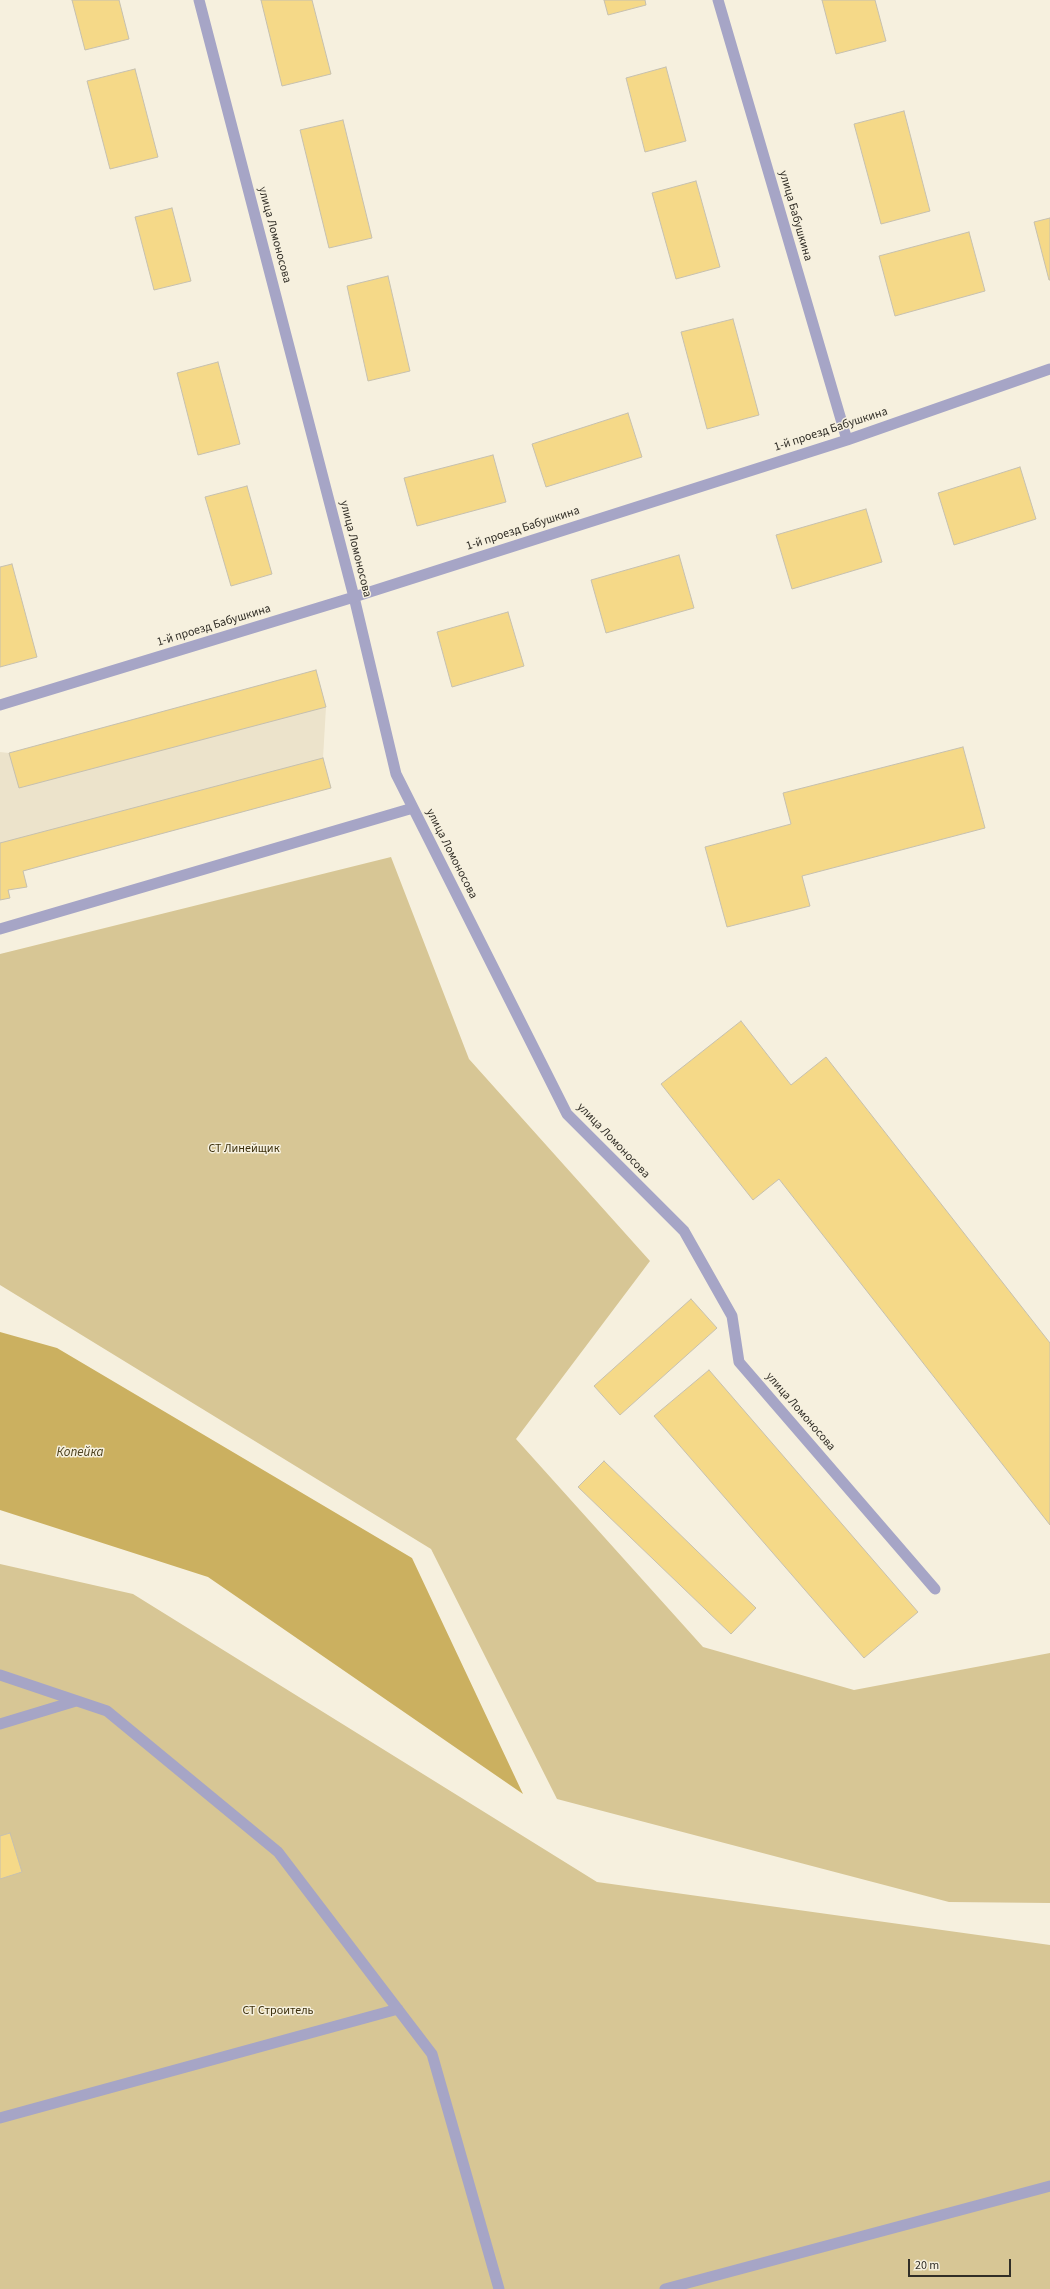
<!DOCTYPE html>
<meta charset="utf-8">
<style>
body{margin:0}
#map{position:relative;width:1050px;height:2289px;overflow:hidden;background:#f6f0de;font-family:"Source Sans 3",sans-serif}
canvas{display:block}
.scale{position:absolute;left:908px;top:2259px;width:103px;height:18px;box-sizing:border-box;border:2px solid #312e27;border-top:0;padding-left:5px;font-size:12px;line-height:14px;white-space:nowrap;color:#312e27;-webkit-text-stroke:3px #f6f0de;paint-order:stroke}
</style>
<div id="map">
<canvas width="1050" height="2289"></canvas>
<div class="scale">20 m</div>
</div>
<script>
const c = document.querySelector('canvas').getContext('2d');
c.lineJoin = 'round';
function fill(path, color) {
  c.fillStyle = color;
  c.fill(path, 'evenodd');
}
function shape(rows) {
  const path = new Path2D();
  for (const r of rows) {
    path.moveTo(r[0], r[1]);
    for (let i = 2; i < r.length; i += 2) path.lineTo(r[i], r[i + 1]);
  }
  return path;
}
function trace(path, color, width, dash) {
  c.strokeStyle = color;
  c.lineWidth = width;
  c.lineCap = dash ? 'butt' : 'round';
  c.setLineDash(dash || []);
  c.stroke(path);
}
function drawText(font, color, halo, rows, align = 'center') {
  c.font = font + ' "Source Sans 3",sans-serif';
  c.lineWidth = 3;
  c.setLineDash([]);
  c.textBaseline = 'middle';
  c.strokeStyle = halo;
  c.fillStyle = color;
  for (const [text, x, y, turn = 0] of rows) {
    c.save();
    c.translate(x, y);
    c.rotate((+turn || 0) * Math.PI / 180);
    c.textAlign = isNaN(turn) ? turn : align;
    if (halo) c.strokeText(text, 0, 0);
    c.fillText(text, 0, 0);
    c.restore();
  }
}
fill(shape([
 [316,670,326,707,323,758,331,788,23,871,27,887,9,890,10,898,0,900,0,752,9,753]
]), '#ece3cb');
fill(shape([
 [391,857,469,1059,650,1261,516,1439,703,1647,854,1690,1050,1653,1050,1903,949,1902,557,1799,431,1549,0,1285,0,954],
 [0,1564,133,1594,597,1882,1050,1945,1050,2289,0,2289]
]), '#d7c695');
fill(shape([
 [0,1332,57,1348,412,1558,523,1794,208,1577,0,1510]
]), '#cbb060');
const building = shape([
 [72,0,119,0,129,39,85,50,72,0],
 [261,0,312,0,331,74,282,86,261,0],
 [604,0,645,0,646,5,608,15,604,0],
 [822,0,875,0,886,41,836,54,822,0],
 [666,67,686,141,645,152,626,78,666,67],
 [135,69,158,157,110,169,87,81,135,69],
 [904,111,930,211,881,224,854,124,904,111],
 [343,120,372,238,329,248,300,130,343,120],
 [696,181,720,267,676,279,652,193,696,181],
 [172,208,191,281,154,290,135,217,172,208],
 [1050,218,1050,280,1049,280,1034,222,1050,218],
 [969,232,985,291,895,316,879,256,969,232],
 [388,276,410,371,368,381,347,286,388,276],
 [733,319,759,415,707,429,681,332,733,319],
 [218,362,240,444,198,455,177,373,218,362],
 [628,413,642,457,546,487,532,444,628,413],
 [493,455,506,502,417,526,404,478,493,455],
 [1020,467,1036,519,954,545,938,493,1020,467],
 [247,486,272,574,231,586,205,497,247,486],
 [866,509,882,562,792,589,776,535,866,509],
 [679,555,694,608,606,633,591,580,679,555],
 [12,564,37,657,0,667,0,567,12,564],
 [508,612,524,666,452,687,437,632,508,612],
 [316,670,326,707,19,788,9,753,316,670],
 [963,747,985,828,802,876,810,906,727,927,705,847,791,824,783,793,963,747],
 [323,758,331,788,23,871,27,887,8,890,10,898,0,900,0,843,323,758],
 [741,1021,791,1085,826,1057,1050,1343,1050,1525,779,1179,753,1200,661,1084,741,1021],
 [691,1299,717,1328,620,1415,594,1386,691,1299],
 [709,1370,918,1612,864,1658,654,1416,709,1370],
 [604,1461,756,1608,731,1634,578,1487,604,1461],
 [10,1833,22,1872,0,1879,0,1836,10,1833]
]);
fill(building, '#f5d988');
trace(building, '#c6c0af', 1);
trace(shape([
 [354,597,396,774,567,1114,684,1231,732,1316,739,1362,935,1589],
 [0,929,413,808],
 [0,1675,107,1711,278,1852,432,2054,499,2289],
 [0,1724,76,1701],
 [0,2118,398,2009],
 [665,2289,1050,2186]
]), '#a6a5c6', 11);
trace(shape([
 [199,0,354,597],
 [718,0,847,440],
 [0,705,354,597,847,440,1050,369]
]), '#a6a5c6', 11);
drawText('12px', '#312e27', '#f6f0de', [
 ["улица Бабушкина",795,216,74],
 ["улица Ломоносова",274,235,75],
 ["1-й проезд Бабушкина",831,430,-18],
 ["1-й проезд Бабушкина",523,529,-18],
 ["улица Ломоносова",355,549,76],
 ["1-й проезд Бабушкина",214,626,-17],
 ["улица Ломоносова",451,854,63],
 ["улица Ломоносова",613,1141,46],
 ["улица Ломоносова",800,1412,49]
]);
drawText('12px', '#3b2f0b', '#f6f0de', [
 ["СТ Линейщик",244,1149],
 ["СТ Строитель",278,2011]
]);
drawText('italic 13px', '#4e4320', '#f6f0de', [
 ["Копейка",80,1453]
]);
</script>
